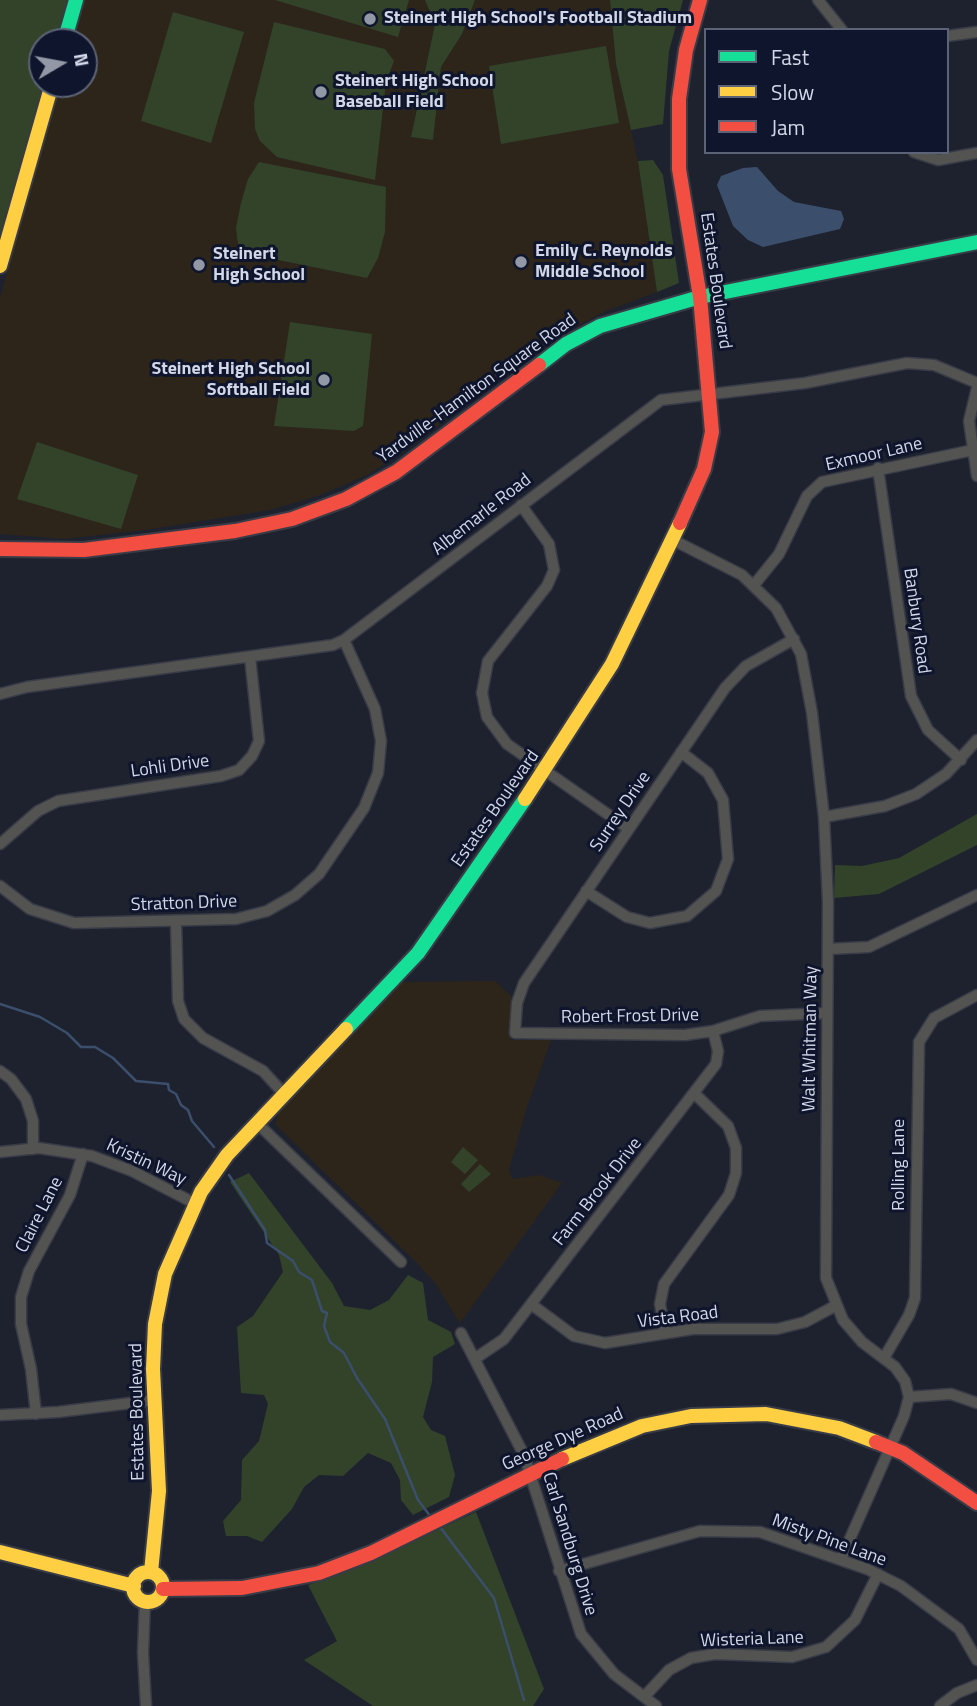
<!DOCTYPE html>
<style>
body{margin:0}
#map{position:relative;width:977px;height:1706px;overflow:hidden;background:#1e222f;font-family:"Titillium Web",sans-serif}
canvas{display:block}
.legend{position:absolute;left:704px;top:28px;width:245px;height:126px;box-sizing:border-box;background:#0f152c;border:2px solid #5d6377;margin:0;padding:9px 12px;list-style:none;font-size:21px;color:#d2d8e8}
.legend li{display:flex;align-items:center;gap:14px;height:35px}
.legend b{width:35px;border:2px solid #5d6377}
.north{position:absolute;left:28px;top:28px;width:70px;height:70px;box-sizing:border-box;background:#0f152c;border:2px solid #5d6377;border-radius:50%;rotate:80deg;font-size:19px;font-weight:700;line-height:28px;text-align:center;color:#d2d8e8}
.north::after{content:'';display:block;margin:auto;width:24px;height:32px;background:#9398a7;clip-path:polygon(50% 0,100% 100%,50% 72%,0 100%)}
</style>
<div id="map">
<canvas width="977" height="1706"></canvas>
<ul class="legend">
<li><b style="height:9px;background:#16e098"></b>Fast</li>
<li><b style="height:9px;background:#ffcf43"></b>Slow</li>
<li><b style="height:9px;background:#f24e42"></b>Jam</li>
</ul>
<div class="north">N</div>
</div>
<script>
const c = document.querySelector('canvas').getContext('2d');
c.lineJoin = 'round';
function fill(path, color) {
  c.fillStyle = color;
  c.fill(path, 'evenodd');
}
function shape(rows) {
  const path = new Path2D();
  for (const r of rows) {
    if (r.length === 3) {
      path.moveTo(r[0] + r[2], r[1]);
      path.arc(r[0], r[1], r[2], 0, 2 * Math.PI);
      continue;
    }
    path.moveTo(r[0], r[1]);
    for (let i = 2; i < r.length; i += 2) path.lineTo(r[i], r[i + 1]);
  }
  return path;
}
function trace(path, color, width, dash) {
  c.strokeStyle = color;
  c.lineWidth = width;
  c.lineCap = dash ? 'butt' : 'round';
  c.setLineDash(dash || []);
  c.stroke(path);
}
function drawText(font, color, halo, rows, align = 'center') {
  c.font = font + ' "Titillium Web",sans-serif';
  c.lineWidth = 6;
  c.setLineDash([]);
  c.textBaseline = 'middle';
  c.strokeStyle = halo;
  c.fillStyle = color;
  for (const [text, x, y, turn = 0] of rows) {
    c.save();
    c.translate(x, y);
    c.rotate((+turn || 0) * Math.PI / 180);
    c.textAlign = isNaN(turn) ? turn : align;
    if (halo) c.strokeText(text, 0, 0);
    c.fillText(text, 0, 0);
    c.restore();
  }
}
fill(shape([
 [85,0,425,0,435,24,411,137,433,140,441,67,462,34,475,0,610,0,616,64,638,161,657,292,606,311,556,337,402,453,367,475,320,495,270,510,145,530,64,539,0,534,0,298,60,84,84,84,84,42,72,42],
 [495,981,511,996,511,1040,551,1040,526,1110,509,1170,513,1179,539,1175,562,1183,460,1323,435,1283,417,1263,275,1124,279,1111,402,982]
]), '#2d2519');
fill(shape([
 [0,0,68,0,56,42,42,42,44,84,0,236],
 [275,0,409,0,398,37],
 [425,0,475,0,462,34,441,67,433,140,411,137,435,24],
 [610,0,683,0,669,51,663,124,631,130,616,64],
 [173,12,244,32,211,143,141,121],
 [274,22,385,49,394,61,386,82,375,180,277,157,260,141,255,129,254,103],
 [606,46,619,123,501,144,489,66],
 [653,160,663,175,679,283,657,292,638,161],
 [259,162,386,187,385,232,378,258,367,278,239,252,236,228,241,203,248,179],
 [290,322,372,334,363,426,354,431,274,426],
 [37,442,138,475,121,529,17,499],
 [977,814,977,845,879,894,834,898,835,865,862,866,899,858],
 [463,1147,478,1160,465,1174,451,1162],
 [480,1164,491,1174,469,1192,461,1184],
 [249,1173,332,1283,344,1306,370,1310,389,1300,408,1275,423,1283,428,1320,451,1332,455,1344,433,1357,432,1382,423,1417,431,1430,445,1436,455,1475,449,1497,413,1515,401,1500,400,1480,391,1463,368,1453,343,1476,319,1475,304,1487,292,1509,262,1542,247,1536,226,1536,223,1521,241,1500,242,1460,259,1441,268,1404,264,1395,241,1393,237,1327,253,1316,283,1272,279,1255,230,1182],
 [476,1512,544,1689,533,1706,373,1706,304,1660,337,1641,308,1585,350,1570]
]), '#32432a');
fill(shape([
 [757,167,778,191,794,202,841,211,844,219,840,229,763,247,748,240,733,226,717,185,721,176,743,168]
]), '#3b4f6c');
trace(shape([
 [0,1004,40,1017,67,1033,81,1047,95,1047,113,1058,136,1081,168,1084,169,1090,176,1094,181,1105,188,1110,192,1121,214,1147],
 [229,1175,265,1230,267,1243,293,1261,299,1272,312,1280,322,1311,327,1313,324,1326,330,1342,344,1353,357,1378,385,1419,418,1500,431,1517],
 [440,1527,494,1598,524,1700]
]), '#3b4f6c', 2.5);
const street = shape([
 [818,0,842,30],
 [947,36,977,32],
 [914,152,938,160,977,153],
 [977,388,969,421,977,476],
 [878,468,911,696,928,730,961,760],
 [521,505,549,544,554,570,547,586,488,661,482,693,487,717,507,744,629,829],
 [673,540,742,575,776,608,801,654,812,713,824,817,828,901,826,1278,843,1320,862,1342,895,1367,905,1381,909,1397,904,1416,841,1559],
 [754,585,779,554,807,496,822,482,973,450],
 [794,639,746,666,725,688,524,983,517,1003,515,1033,685,1035,713,1031,760,1016,827,1013],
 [0,694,27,687,333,645,344,640,661,400,805,383,907,363,934,365,977,383],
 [824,817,885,806,916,794,946,774,977,740],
 [0,844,38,811,58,801,221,776,239,770,252,756,259,741,250,657],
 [0,886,30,909,74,923,236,919,267,911,295,895,319,874,364,808,378,773,381,741,375,709,344,640],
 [586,891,627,917,650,923,687,916,716,891,728,859,723,800,708,773,681,752],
 [176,921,178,1001,184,1019,203,1038,263,1071,284,1094],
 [828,949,869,947,977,895],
 [0,1071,11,1079,26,1099,33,1121,33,1149],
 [257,1123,401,1262],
 [0,1152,39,1148,92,1156,132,1171,194,1203],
 [531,1304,574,1336,605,1343,693,1329,777,1329,805,1322,835,1306],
 [461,1333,524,1455,581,1634,614,1674,656,1706],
 [665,1333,660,1304,664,1284,729,1195,736,1173,736,1148,728,1126,694,1093],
 [476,1358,504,1339,716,1064,718,1051,713,1031],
 [884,1358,909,1315,915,1298,919,1042,934,1018,977,995],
 [909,1397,951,1394,977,1403],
 [36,1414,31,1369,21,1324,21,1297,29,1271,70,1195,83,1154],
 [0,1415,58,1412,155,1400],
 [559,1571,700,1531,760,1532,867,1569,901,1586,959,1629,977,1660],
 [145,1601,143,1653,146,1706],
 [644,1697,669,1670,691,1658,715,1654,792,1657,826,1647,855,1620,878,1574],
 [940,1706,957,1693,977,1685]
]);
const fast = shape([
 [64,42,76,0],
 [539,365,566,344,600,326,700,297,977,242],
 [346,1029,418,953,525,799]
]);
const slow = shape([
 [0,266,52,84],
 [525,799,612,664,680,523],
 [562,1459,642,1426,691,1416,766,1414,839,1428,876,1442],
 [0,1552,134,1586],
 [151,1572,159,1491,153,1369,155,1324,165,1274,201,1192,227,1155,346,1029],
 [148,1587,15]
]);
const jam = shape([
 [680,523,704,469,712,432,700,297,679,169,679,99,686,50,700,0],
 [0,549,84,550,235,531,292,519,346,499,396,472,539,365],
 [876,1442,903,1453,977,1503],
 [163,1589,242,1588,319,1573,371,1553,562,1459]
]);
trace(street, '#393c47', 13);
trace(fast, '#393c47', 18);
trace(slow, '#393c47', 18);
trace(jam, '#393c47', 18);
trace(street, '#535352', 10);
trace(fast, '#16e098', 14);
trace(slow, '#ffcf43', 14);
trace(jam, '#f24e42', 14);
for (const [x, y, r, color] of [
 [370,19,7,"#9398a7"],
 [321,92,7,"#9398a7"],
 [521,262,7,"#9398a7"],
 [199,265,7,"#9398a7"],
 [324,380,7,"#9398a7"]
]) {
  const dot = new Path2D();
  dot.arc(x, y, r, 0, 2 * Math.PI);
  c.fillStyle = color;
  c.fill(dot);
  trace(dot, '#0f152c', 2.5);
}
drawText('bold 18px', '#d2d8e8', '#0f152c', [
 ["Steinert High School's Football Stadium",384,19],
 ["Steinert High School",335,82],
 ["Baseball Field",335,103],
 ["Emily C. Reynolds",535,252],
 ["Middle School",535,273],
 ["Steinert",213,255],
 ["High School",213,276],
 ["Steinert High School",310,370,"right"],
 ["Softball Field",310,391,"right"]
], 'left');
drawText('18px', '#d2d8e8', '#0f152c', [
 ["Estates Boulevard",715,281,82],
 ["Yardville-Hamilton Square Road",477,389,-36],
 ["Exmoor Lane",874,455,-13],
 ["Albemarle Road",482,515,-38],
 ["Banbury Road",916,621,82],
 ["Lohli Drive",170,767,-8],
 ["Estates Boulevard",496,809,-55],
 ["Surrey Drive",621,812,-56],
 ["Stratton Drive",184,904,-2],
 ["Robert Frost Drive",630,1017,-1],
 ["Walt Whitman Way",811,1039,-89],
 ["Kristin Way",146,1163,25],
 ["Rolling Lane",900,1165,-90],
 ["Farm Brook Drive",598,1192,-52],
 ["Claire Lane",40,1215,-63],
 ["Vista Road",678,1318,-7],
 ["Estates Boulevard",138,1412,-91],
 ["George Dye Road",563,1440,-24],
 ["Misty Pine Lane",829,1541,20],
 ["Carl Sandburg Drive",569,1544,73],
 ["Wisteria Lane",752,1640,-2]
]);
</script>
